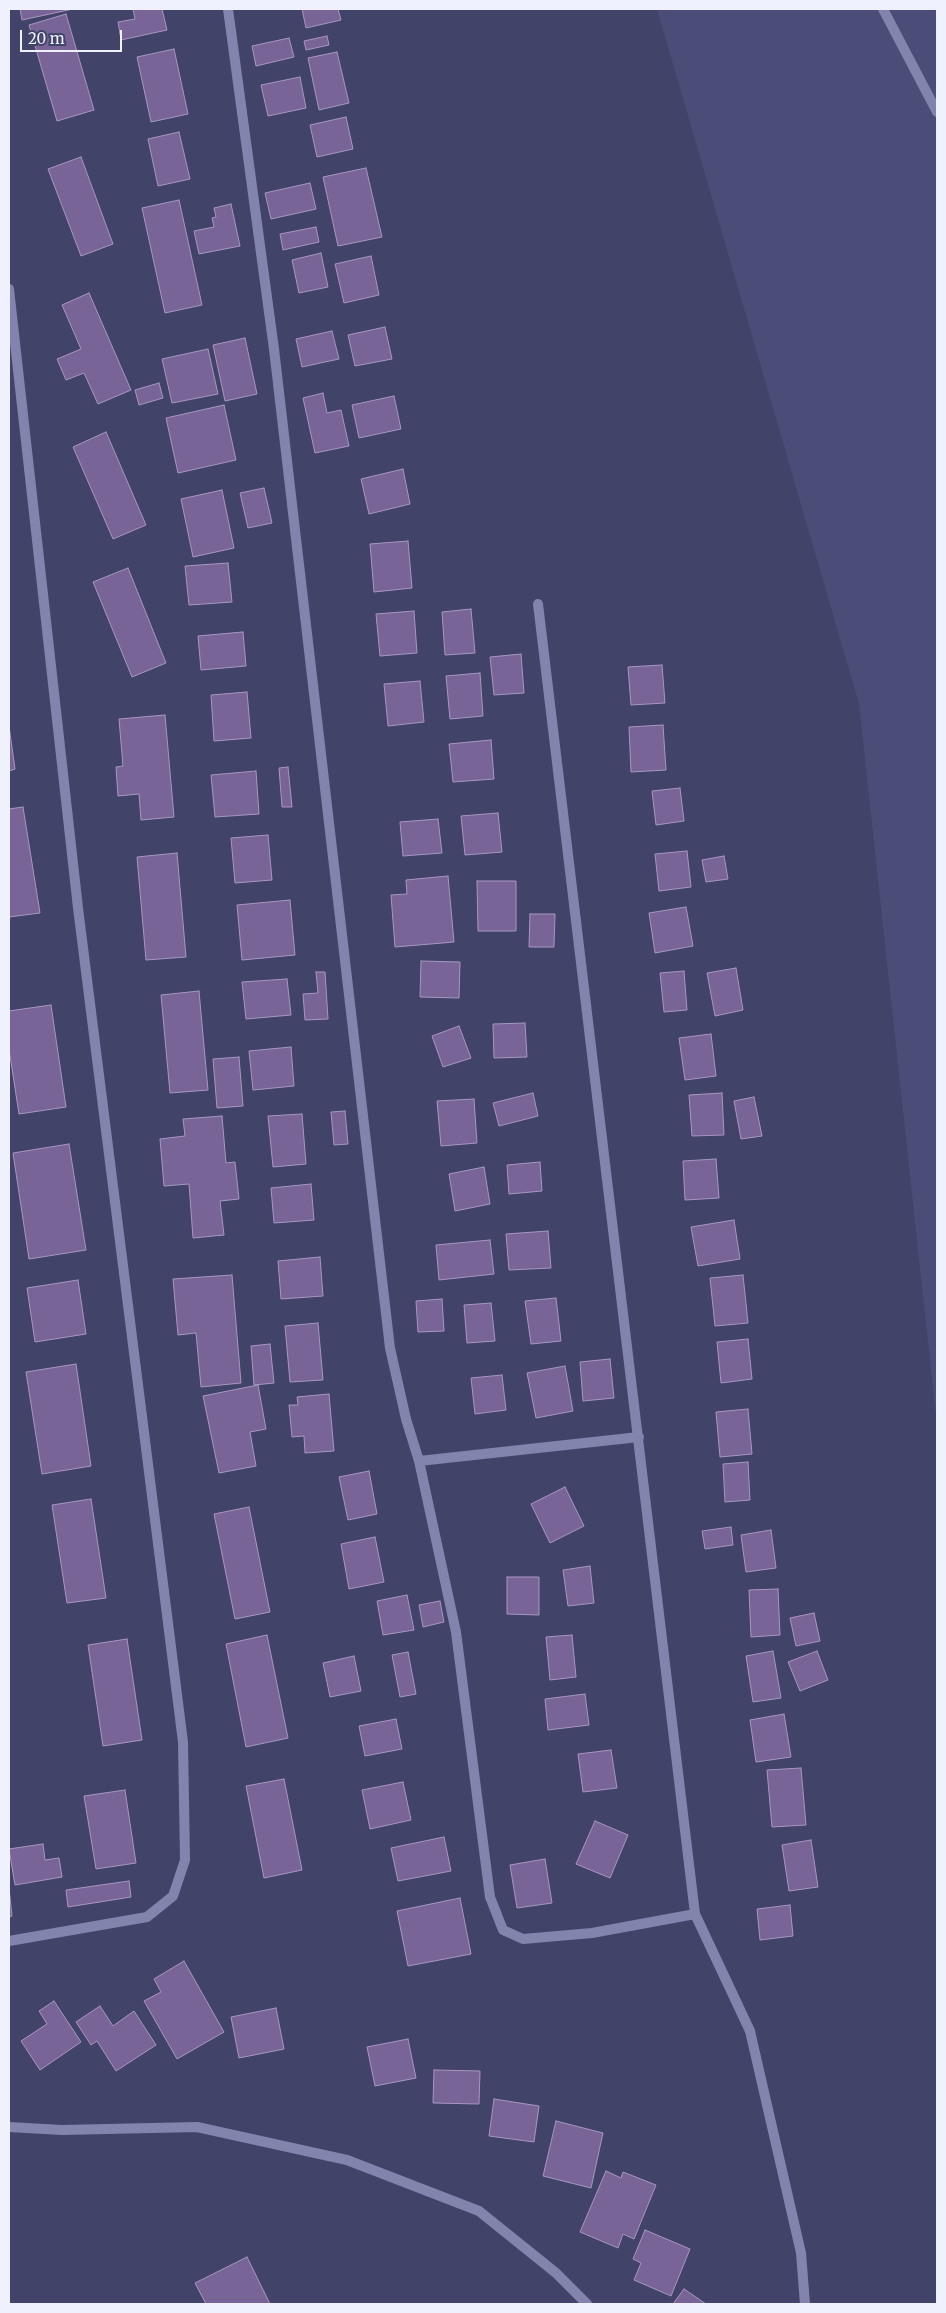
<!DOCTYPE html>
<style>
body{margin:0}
#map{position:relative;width:946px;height:2313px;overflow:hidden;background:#424368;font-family:Merriweather,serif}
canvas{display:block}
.frame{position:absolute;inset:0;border:10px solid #f0f1ff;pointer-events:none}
.scale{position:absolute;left:20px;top:30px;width:102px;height:22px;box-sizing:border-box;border:2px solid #f0f1ff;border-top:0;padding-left:6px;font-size:15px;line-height:18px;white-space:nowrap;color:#f0f1ff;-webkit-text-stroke:4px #424368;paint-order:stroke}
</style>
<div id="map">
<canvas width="946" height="2313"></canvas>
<div class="frame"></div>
<div class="scale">20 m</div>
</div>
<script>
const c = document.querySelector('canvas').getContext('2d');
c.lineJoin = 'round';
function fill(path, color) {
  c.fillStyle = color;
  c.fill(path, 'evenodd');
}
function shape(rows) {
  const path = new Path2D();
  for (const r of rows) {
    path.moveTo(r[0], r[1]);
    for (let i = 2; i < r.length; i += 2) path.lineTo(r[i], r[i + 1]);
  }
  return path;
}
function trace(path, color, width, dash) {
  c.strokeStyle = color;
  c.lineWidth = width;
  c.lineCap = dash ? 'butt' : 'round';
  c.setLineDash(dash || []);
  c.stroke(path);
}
fill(shape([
 [657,9,937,9,937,1425,859,704]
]), '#4b4c78');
const building = shape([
 [20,9,73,9,22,20,20,9],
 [133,9,162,9,167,30,121,40,118,22,135,19,133,9],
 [302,9,338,9,341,20,306,28,302,9],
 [66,14,94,110,57,121,29,25,66,14],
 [327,36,329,45,306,50,304,41,327,36],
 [289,38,294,57,256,66,252,46,289,38],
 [174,49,188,114,151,122,137,57,174,49],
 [337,52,349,103,319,110,308,58,337,52],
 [300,77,306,108,268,116,261,85,300,77],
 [346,117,353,149,317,157,310,125,346,117],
 [179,132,190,179,158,186,148,139,179,132],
 [81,157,113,244,81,256,48,169,81,157],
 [366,168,382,237,338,246,323,177,366,168],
 [310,183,316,209,271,219,265,193,310,183],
 [179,200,202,305,165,313,142,208,179,200],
 [231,204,240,246,199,254,194,231,214,227,212,218,216,217,214,208,231,204],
 [316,227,319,242,283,250,280,234,316,227],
 [321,253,328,287,299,293,292,260,321,253],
 [371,256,379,295,344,303,335,264,371,256],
 [89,293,131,390,98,404,84,373,66,380,57,359,81,349,62,305,89,293],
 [385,327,392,359,355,366,348,335,385,327],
 [332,331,339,359,302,367,296,339,332,331],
 [245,338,257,394,225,401,213,345,245,338],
 [208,349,218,394,172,403,162,359,208,349],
 [159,383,163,398,139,405,135,390,159,383],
 [323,393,327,413,341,410,349,446,315,453,303,398,323,393],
 [394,396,401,429,359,438,352,405,394,396],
 [224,405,236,460,178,473,166,418,224,405],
 [106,432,146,525,113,539,73,447,106,432],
 [403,469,410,504,369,514,361,479,403,469],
 [264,488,272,523,248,528,240,493,264,488],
 [222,490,234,548,193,557,181,499,222,490],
 [408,541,412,588,374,592,370,544,408,541],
 [228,563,232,602,189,605,185,566,228,563],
 [128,568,166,663,132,677,93,582,128,568],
 [471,609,475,653,445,655,442,612,471,609],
 [414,611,417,653,380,656,376,614,414,611],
 [243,632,246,666,201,670,198,636,243,632],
 [521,654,524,693,494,695,490,657,521,654],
 [662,665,665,703,631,705,628,667,662,665],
 [480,673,483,716,450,719,446,676,480,673],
 [420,681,424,722,388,726,384,684,420,681],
 [247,692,251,738,214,741,211,695,247,692],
 [165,715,174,817,141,820,139,794,118,796,116,767,123,766,119,719,165,715],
 [663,725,666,770,631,772,629,727,663,725],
 [9,726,15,769,9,771,9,726],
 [491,740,494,779,453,782,449,744,491,740],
 [288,767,292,807,282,807,279,768,288,767],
 [256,771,259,814,215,817,211,775,256,771],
 [680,788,684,821,656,825,652,791,680,788],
 [23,807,40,913,9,917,9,809,23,807],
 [498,813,502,852,465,855,461,816,498,813],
 [438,819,442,853,403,856,400,822,438,819],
 [268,835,272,880,235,883,231,838,268,835],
 [687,851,691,887,659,891,655,854,687,851],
 [177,853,186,957,146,960,137,857,177,853],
 [724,856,728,879,706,882,702,860,724,856],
 [448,876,454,942,395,947,391,895,407,894,406,880,448,876],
 [477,881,516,881,516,931,478,931,477,881],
 [290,900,295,955,242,960,237,905,290,900],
 [686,907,693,946,655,953,649,913,686,907],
 [530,914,555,914,554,947,529,947,530,914],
 [421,961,460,962,459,998,420,997,421,961],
 [736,968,743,1010,715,1016,707,973,736,968],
 [684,971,687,1010,664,1012,660,973,684,971],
 [316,972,325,972,328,1019,305,1020,303,994,318,993,316,972],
 [287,979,291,1015,246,1019,242,982,287,979],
 [199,991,208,1090,170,1093,161,995,199,991],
 [51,1005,66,1107,19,1114,9,1049,9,1011,51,1005],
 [525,1023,527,1057,494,1058,493,1024,525,1023],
 [459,1026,471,1058,443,1067,432,1036,459,1026],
 [711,1034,716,1076,685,1080,679,1038,711,1034],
 [291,1047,294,1086,253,1090,249,1051,291,1047],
 [239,1057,243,1106,217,1108,213,1059,239,1057],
 [533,1093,538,1116,499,1126,493,1103,533,1093],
 [722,1093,724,1135,692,1136,689,1095,722,1093],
 [754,1097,762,1136,741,1139,734,1101,754,1097],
 [474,1099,477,1143,441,1146,437,1101,474,1099],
 [345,1111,348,1144,334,1145,331,1112,345,1111],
 [302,1114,306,1164,273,1167,268,1116,302,1114],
 [222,1116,226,1163,235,1162,239,1199,220,1201,224,1235,193,1238,189,1184,164,1186,160,1139,185,1136,183,1119,222,1116],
 [69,1144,86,1250,29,1259,13,1153,69,1144],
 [716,1159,719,1198,685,1200,683,1161,716,1159],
 [540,1162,542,1191,509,1194,507,1165,540,1162],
 [484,1167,490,1204,455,1211,449,1174,484,1167],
 [311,1184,314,1220,274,1223,271,1188,311,1184],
 [734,1220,740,1259,698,1266,691,1227,734,1220],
 [548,1231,551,1268,509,1270,506,1234,548,1231],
 [490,1240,494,1274,439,1280,436,1245,490,1240],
 [320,1257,323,1296,281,1299,278,1261,320,1257],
 [232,1275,241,1383,201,1387,196,1333,178,1335,173,1279,232,1275],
 [743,1275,748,1323,715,1326,710,1278,743,1275],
 [78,1280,86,1334,35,1342,27,1288,78,1280],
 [556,1298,561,1341,531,1344,525,1301,556,1298],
 [442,1299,444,1331,418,1332,416,1301,442,1299],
 [491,1303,495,1341,467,1343,464,1305,491,1303],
 [318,1323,323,1380,290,1382,285,1326,318,1323],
 [748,1339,752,1379,721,1383,717,1342,748,1339],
 [270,1344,274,1383,254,1385,251,1346,270,1344],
 [610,1359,614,1398,583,1401,580,1362,610,1359],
 [76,1364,91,1466,42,1474,26,1372,76,1364],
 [565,1366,573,1411,536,1418,527,1373,565,1366],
 [502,1375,506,1410,475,1414,471,1378,502,1375],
 [258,1385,266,1429,250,1432,256,1466,219,1473,203,1396,258,1385],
 [329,1394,334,1451,305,1453,304,1436,292,1437,289,1405,298,1405,297,1397,329,1394],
 [748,1409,752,1454,720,1457,716,1412,748,1409],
 [748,1462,750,1500,725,1502,723,1464,748,1462],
 [369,1471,377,1514,348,1520,339,1477,369,1471],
 [565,1487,584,1526,550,1543,531,1504,565,1487],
 [91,1499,106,1598,67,1603,52,1505,91,1499],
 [249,1507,270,1612,235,1619,214,1514,249,1507],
 [731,1527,733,1545,705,1549,702,1531,731,1527],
 [771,1530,776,1568,746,1572,741,1535,771,1530],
 [375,1537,384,1582,349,1589,341,1544,375,1537],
 [590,1566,594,1603,568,1606,563,1570,590,1566],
 [507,1577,539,1577,539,1615,507,1614,507,1577],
 [778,1589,780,1635,751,1637,749,1590,778,1589],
 [407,1595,414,1630,383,1635,377,1601,407,1595],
 [440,1601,444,1622,423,1627,419,1605,440,1601],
 [814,1613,820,1641,796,1646,790,1618,814,1613],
 [267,1635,288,1738,246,1747,226,1644,267,1635],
 [572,1635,576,1677,550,1680,546,1637,572,1635],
 [127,1639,142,1740,103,1746,88,1645,127,1639],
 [773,1651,781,1698,753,1702,746,1656,773,1651],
 [817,1651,828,1680,800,1691,788,1662,817,1651],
 [408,1652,416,1694,400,1697,392,1655,408,1652],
 [354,1656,361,1691,330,1697,323,1663,354,1656],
 [585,1694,589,1725,548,1730,545,1699,585,1694],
 [784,1714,791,1757,756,1762,750,1720,784,1714],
 [396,1719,402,1749,365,1756,359,1726,396,1719],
 [611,1750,617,1788,583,1792,578,1754,611,1750],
 [801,1768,806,1825,772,1827,767,1770,801,1768],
 [284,1779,302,1870,264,1878,246,1786,284,1779],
 [403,1782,411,1820,370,1829,362,1790,403,1782],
 [125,1790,136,1863,96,1869,84,1796,125,1790],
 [595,1821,628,1835,610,1878,576,1864,595,1821],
 [444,1837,451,1871,398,1881,391,1848,444,1837],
 [811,1840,818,1887,789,1891,782,1845,811,1840],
 [43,1844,45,1860,59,1858,62,1877,15,1885,9,1849,43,1844],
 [545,1859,552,1903,517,1908,510,1865,545,1859],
 [129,1881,131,1897,68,1907,66,1890,129,1881],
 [9,1888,12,1916,9,1917,9,1888],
 [460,1898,471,1954,408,1966,397,1911,460,1898],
 [790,1905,793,1936,760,1940,757,1909,790,1905],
 [184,1961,224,2032,177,2059,144,2001,161,1992,154,1979,184,1961],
 [54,2001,81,2042,40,2070,21,2041,47,2024,39,2011,54,2001],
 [100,2006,113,2026,134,2011,156,2045,116,2071,97,2041,91,2045,76,2022,100,2006],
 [276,2008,284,2049,239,2058,231,2017,276,2008],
 [408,2039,416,2078,375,2086,367,2047,408,2039],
 [434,2070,480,2071,479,2104,433,2103,434,2070],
 [494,2099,539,2106,534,2142,489,2136,494,2099],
 [556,2121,603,2133,591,2188,543,2176,556,2121],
 [606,2171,621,2178,623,2172,656,2185,634,2239,623,2234,618,2248,580,2232,606,2171],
 [645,2230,690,2249,671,2296,634,2280,641,2263,633,2259,645,2230],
 [247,2257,270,2304,206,2304,195,2283,247,2257],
 [684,2289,706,2304,673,2304,684,2289]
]);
fill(building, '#796498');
trace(building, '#a797c1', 1);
trace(shape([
 [883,9,937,112]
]), '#8284ae', 10);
trace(shape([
 [228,9,274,349,390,1348,406,1419,419,1461,456,1632,490,1897,503,1930,523,1939,592,1933,695,1914],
 [9,289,78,908,183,1742,185,1860,173,1896,147,1917,9,1941],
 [538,604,695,1914,750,2031,801,2253,805,2304],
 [419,1461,639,1437],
 [9,2127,62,2130,197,2127,347,2160,479,2211,556,2273,587,2304]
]), '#8284ae', 10);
</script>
